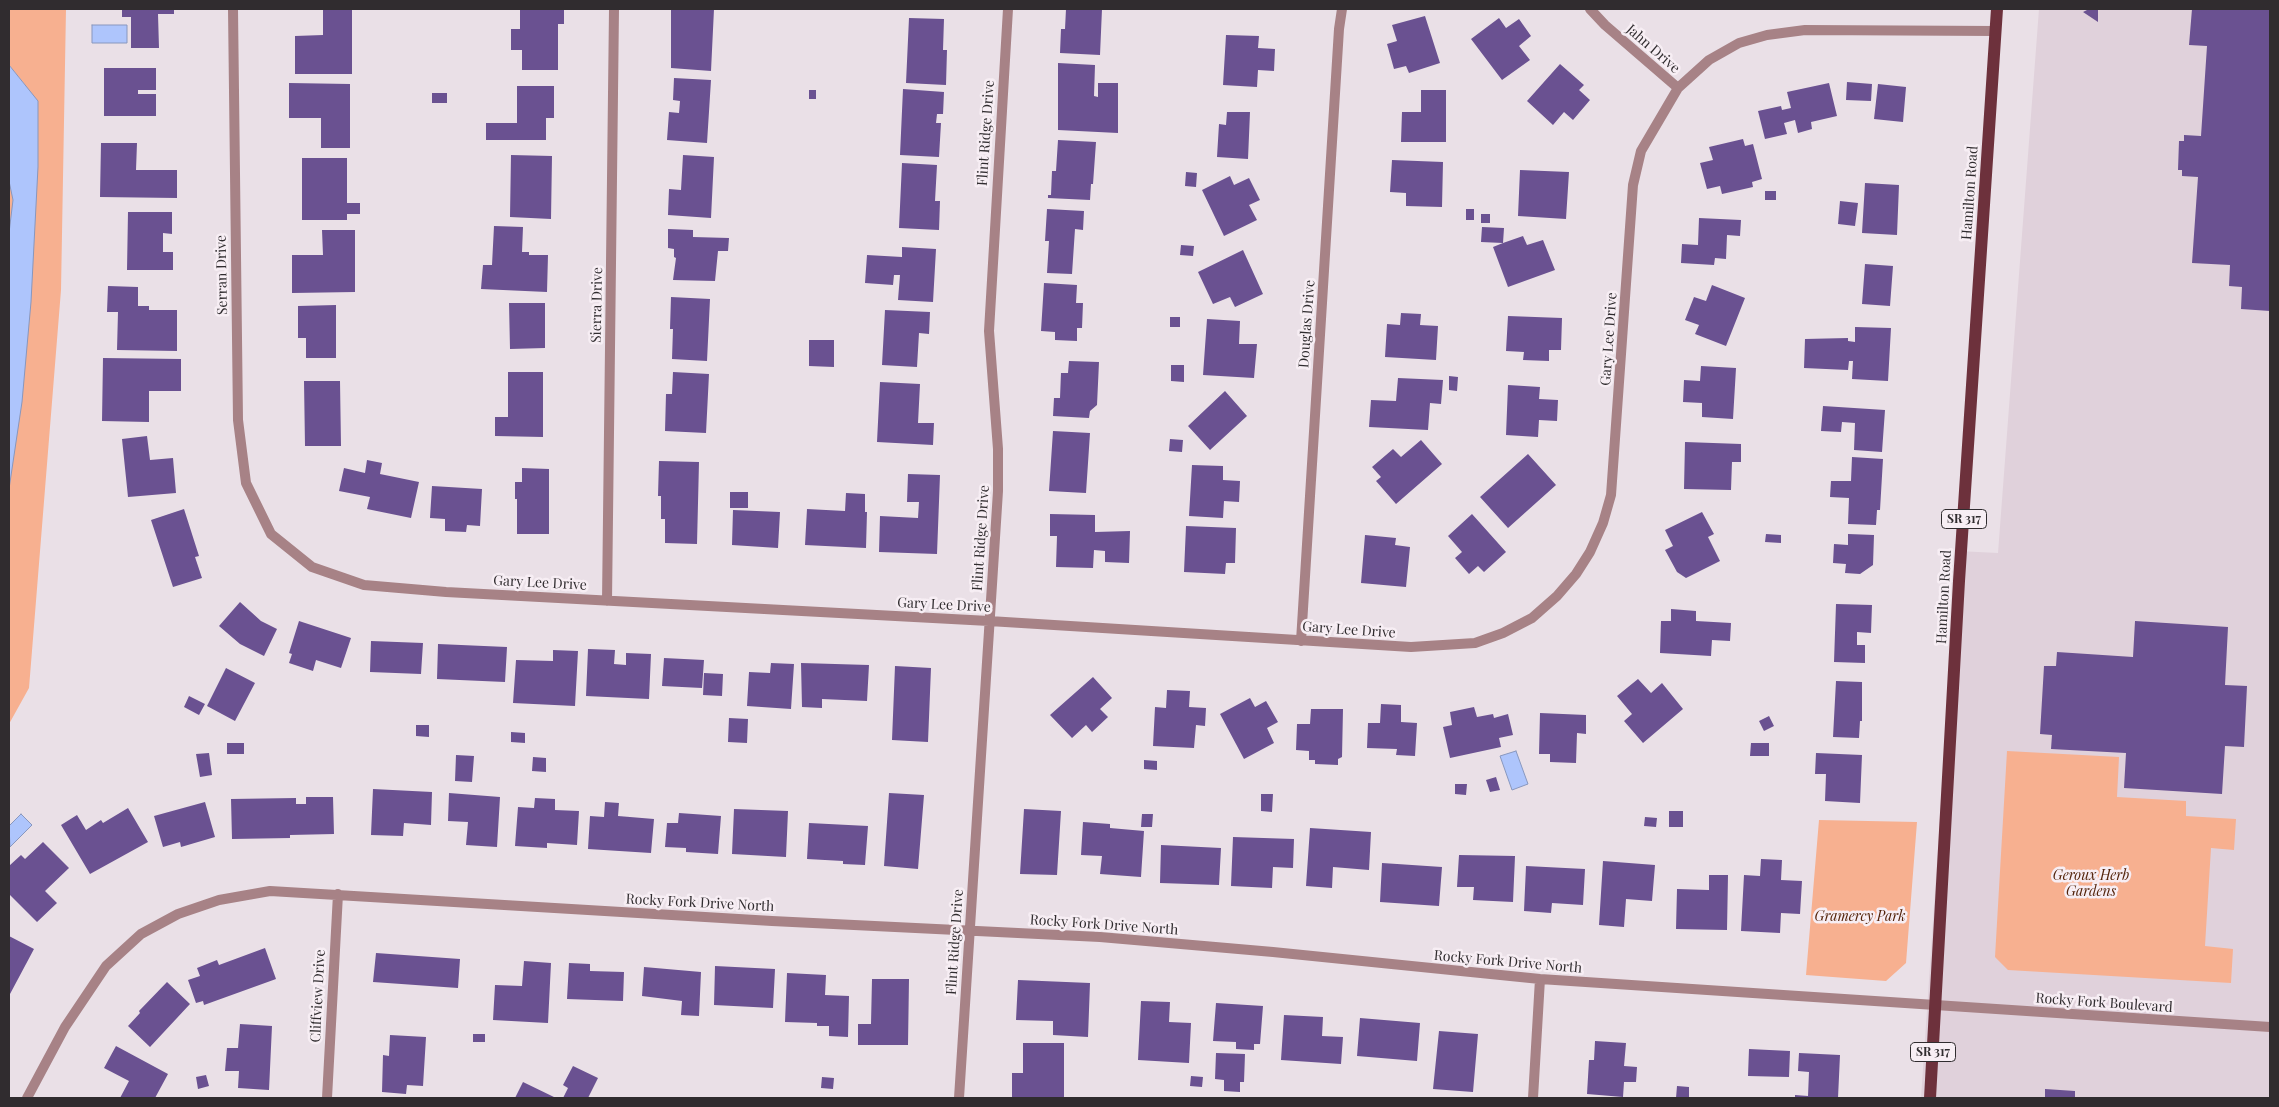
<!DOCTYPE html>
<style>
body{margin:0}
#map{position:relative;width:2279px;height:1107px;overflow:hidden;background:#eae0e7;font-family:"Playfair Display",serif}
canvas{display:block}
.frame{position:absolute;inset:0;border:10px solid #302c2f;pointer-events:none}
</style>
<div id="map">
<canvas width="2279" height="1107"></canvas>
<div class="frame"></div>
</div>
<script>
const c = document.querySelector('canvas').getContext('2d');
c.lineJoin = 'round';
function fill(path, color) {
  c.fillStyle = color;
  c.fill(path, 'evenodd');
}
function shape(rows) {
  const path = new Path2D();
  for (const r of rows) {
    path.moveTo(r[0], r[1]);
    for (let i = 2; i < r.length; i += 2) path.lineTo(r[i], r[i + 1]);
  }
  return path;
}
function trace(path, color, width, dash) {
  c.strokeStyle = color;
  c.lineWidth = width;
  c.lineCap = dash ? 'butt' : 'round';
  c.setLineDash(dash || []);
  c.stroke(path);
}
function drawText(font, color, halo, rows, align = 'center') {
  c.font = font + ' "Playfair Display",serif';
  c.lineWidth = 5;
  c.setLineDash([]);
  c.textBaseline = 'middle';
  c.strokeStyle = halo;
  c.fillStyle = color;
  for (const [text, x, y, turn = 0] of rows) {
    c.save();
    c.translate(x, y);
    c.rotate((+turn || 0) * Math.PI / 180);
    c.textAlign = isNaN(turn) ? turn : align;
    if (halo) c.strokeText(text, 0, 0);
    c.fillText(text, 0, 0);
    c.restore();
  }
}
fill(shape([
 [2039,9,2270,9,2270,1098,1921,1098,1958,551,1998,553]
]), '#e0d1db');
fill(shape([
 [9,9,66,9,61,290,29,688,9,724,9,86,25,85,9,65],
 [2007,751,2119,757,2117,797,2186,801,2186,816,2236,819,2234,850,2211,848,2205,946,2233,949,2231,983,2008,970,1995,957],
 [1819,820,1917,822,1906,963,1886,981,1806,975]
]), '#f7b090');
const water = shape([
 [92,25,127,25,127,43,92,43,92,25],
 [9,65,38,101,38,167,31,302,22,402,9,489,9,233,13,200,9,181,9,65],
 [1516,751,1528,784,1512,790,1500,756,1516,751],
 [21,814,32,825,10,847,9,826,21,814]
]);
fill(water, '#aec5fc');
trace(water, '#8897be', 1);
fill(shape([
 [122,9,174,9,174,14,158,14,159,48,131,48,131,17,122,17],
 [520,9,564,9,564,24,558,24,558,70,522,70,522,50,511,50,511,29,520,29],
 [671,9,714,9,711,71,671,68],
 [1066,9,1102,9,1100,55,1060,53,1061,29,1065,29],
 [2089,9,2098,9,2098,22,2083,12],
 [2192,9,2270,9,2270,311,2241,309,2242,287,2229,286,2230,265,2192,263,2198,177,2182,176,2182,170,2178,170,2179,141,2184,141,2184,135,2201,136,2207,46,2189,45],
 [323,10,352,10,352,74,295,74,295,36,323,35],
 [1425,16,1440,63,1409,73,1406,66,1394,69,1387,44,1397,41,1392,25],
 [909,18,944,19,943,50,947,50,946,85,906,83],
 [1499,18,1506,28,1519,19,1531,36,1519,46,1530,60,1502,80,1471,39],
 [1226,35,1259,36,1258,48,1275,49,1274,71,1258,70,1257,87,1223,85],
 [1058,63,1095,65,1094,96,1098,97,1098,83,1118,83,1118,133,1058,130],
 [1560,64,1584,85,1579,90,1590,100,1573,120,1564,112,1553,125,1527,101],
 [104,68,156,68,156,90,138,90,138,94,156,94,156,116,104,116],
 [674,78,711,80,707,143,667,140,669,112,679,113,680,101,673,100],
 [1847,82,1872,84,1871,101,1846,100],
 [289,83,350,84,350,148,321,148,321,118,289,118],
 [1829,83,1837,116,1811,122,1812,129,1798,133,1795,120,1784,123,1787,134,1765,139,1758,111,1781,106,1782,110,1791,108,1787,92],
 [1878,84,1906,87,1903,122,1874,119],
 [517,86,554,86,554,118,546,118,546,140,486,140,486,123,517,123],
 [903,89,944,92,943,114,937,114,936,123,941,123,939,157,900,155],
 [809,90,816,90,816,99,809,99],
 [1421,90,1446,90,1446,142,1401,142,1402,112,1421,112],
 [432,93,447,93,447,103,432,103],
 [1227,112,1250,112,1248,159,1217,157,1219,124,1226,125],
 [1743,139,1745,146,1753,144,1762,179,1752,182,1753,187,1722,194,1720,186,1707,189,1700,163,1713,160,1709,147],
 [1058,140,1096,142,1093,184,1091,184,1090,200,1048,198,1048,195,1051,195,1052,171,1056,171],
 [101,143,137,143,136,170,177,170,177,198,100,197],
 [511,155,552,156,551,219,510,217],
 [683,155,714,157,711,218,668,215,669,189,681,190],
 [302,158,347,158,347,203,360,203,360,214,347,214,347,220,302,220],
 [1392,160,1443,162,1442,207,1406,206,1406,193,1390,192],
 [902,163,937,165,935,201,940,201,939,230,899,228],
 [1520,170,1569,172,1566,219,1518,216],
 [1186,172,1197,173,1196,187,1185,186],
 [1230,176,1234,185,1249,178,1260,200,1249,205,1257,220,1224,236,1202,190],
 [1865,183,1899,185,1897,235,1862,233],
 [1765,191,1776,191,1776,200,1765,200],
 [1840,201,1858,203,1855,226,1838,224],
 [1047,209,1084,211,1083,230,1075,229,1072,274,1047,273,1049,241,1045,241],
 [1466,209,1474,209,1474,220,1466,220],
 [128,212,172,212,172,234,163,233,163,252,173,252,173,270,127,270],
 [1481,214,1490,214,1490,223,1481,223],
 [1699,218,1741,220,1740,236,1727,235,1726,259,1715,258,1714,265,1681,263,1682,244,1698,245],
 [494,226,523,227,522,252,529,252,529,255,548,255,547,292,481,289,483,265,492,265],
 [1482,227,1504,228,1503,243,1523,236,1527,245,1543,240,1555,270,1508,287,1493,247,1503,243,1481,242],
 [668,229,693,230,693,237,729,238,728,251,718,251,715,281,673,280,676,258,674,257,674,249,668,248],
 [322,230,355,230,355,292,292,293,292,255,323,255],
 [1181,245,1194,246,1193,256,1180,255],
 [902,247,936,249,933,302,898,300,900,275,894,275,893,285,865,283,867,255,902,257],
 [1243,250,1263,294,1235,307,1230,297,1213,304,1198,272],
 [1865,264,1893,266,1890,306,1862,304],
 [1044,283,1077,285,1076,303,1083,303,1082,328,1077,328,1077,341,1055,340,1055,332,1041,331],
 [1712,285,1745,298,1726,346,1695,334,1699,325,1685,320,1694,297,1706,301],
 [108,286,138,287,138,306,149,306,149,310,177,310,177,351,117,350,118,312,107,312],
 [671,297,710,299,707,361,672,359,673,329,670,329],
 [509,303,545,303,545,348,510,349],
 [336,305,336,358,306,358,306,338,298,338,298,306],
 [885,310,930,312,929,334,919,333,917,367,882,365],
 [1401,313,1421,314,1420,325,1438,326,1436,360,1385,357,1387,324,1400,325],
 [1508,316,1562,318,1561,350,1549,350,1549,361,1523,360,1524,352,1506,351],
 [1170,317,1180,317,1180,327,1170,327],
 [1207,319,1240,321,1239,344,1257,344,1254,378,1203,375],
 [1855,327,1891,328,1888,381,1852,379,1853,361,1849,361,1848,370,1804,368,1805,339,1848,338,1848,341,1855,342],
 [809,340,834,340,834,367,809,366],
 [103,358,181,359,181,391,149,391,149,422,102,421],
 [1069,361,1099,362,1097,405,1090,411,1089,418,1053,416,1054,398,1060,398,1061,373,1068,373],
 [1171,365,1184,365,1184,382,1171,381],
 [1701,366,1736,368,1733,419,1702,417,1702,403,1683,402,1684,380,1700,381],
 [508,372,543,372,543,437,495,436,495,417,508,417],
 [673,372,709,374,706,433,665,431,666,394,672,394],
 [1449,376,1458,377,1457,391,1449,390],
 [1398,378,1443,380,1441,404,1430,403,1428,430,1369,427,1371,400,1396,401],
 [304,381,340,381,341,446,305,446],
 [880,382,920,384,918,423,934,423,933,445,877,442],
 [1508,385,1540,387,1539,399,1558,400,1557,421,1539,420,1538,437,1506,435],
 [1225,391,1247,416,1210,450,1188,426],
 [1823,406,1885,410,1882,452,1854,450,1855,423,1842,422,1841,432,1821,431],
 [1053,431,1090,433,1086,493,1049,491],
 [147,436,150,460,173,458,176,493,128,497,122,439],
 [1170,439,1183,440,1182,452,1169,451],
 [1421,440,1442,464,1396,504,1376,481,1381,477,1372,467,1393,449,1401,457],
 [1685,442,1741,444,1741,462,1732,462,1731,490,1684,489],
 [1528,454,1556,485,1508,528,1480,497],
 [1852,457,1883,459,1880,510,1877,510,1876,525,1848,524,1849,498,1830,497,1831,481,1851,481],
 [367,460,382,463,380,474,419,482,411,518,367,509,370,497,339,491,344,468,365,473],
 [659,461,699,462,697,544,665,543,665,519,661,519,661,496,658,496],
 [1192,465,1223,466,1223,480,1240,481,1239,502,1224,501,1223,518,1189,516],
 [522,468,549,469,549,534,517,534,517,499,515,499,515,482,522,482],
 [908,474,940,475,937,554,879,552,880,516,918,518,919,502,907,502],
 [432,486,482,489,480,526,467,525,466,532,445,531,445,519,430,518],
 [730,492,748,492,748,508,730,508],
 [846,493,865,494,865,512,867,512,866,548,805,545,807,509,845,511],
 [184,509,199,556,195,557,202,578,173,587,151,520],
 [733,510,780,512,778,548,732,545],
 [1702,512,1714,534,1708,537,1720,561,1686,578,1677,572,1665,550,1673,546,1665,530],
 [1050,514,1095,515,1095,532,1130,531,1129,563,1105,562,1105,551,1094,550,1093,568,1056,567,1057,536,1050,536],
 [1472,514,1506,552,1484,572,1478,566,1469,574,1455,558,1462,552,1448,536],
 [1186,526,1236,528,1235,563,1226,563,1225,574,1184,572],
 [1766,534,1781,535,1781,543,1765,542],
 [1848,534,1874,535,1873,565,1860,574,1845,573,1846,564,1833,563,1834,544,1848,545],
 [1365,535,1396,538,1395,545,1410,547,1406,587,1361,583],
 [240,602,261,621,277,629,264,656,240,644,219,626],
 [1836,604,1872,605,1871,633,1857,632,1857,645,1865,645,1865,663,1834,662],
 [1671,609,1696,611,1696,621,1731,623,1730,641,1712,640,1711,656,1660,653,1661,621,1671,621],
 [299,621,351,638,341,668,316,660,313,671,289,663,292,654,289,653],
 [2135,621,2228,627,2225,685,2247,686,2244,747,2225,746,2222,794,2124,788,2126,753,2051,749,2052,735,2040,734,2044,666,2056,666,2057,652,2133,657],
 [371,641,423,643,421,674,370,672],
 [438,644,507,647,505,682,437,679],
 [588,649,615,650,614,664,626,665,626,653,651,654,649,699,586,696],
 [553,650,578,651,575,706,513,703,516,660,553,661],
 [664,658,704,660,702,688,662,686],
 [771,663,794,664,791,709,747,706,749,672,770,673],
 [801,663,869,665,867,701,822,699,822,708,802,707],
 [895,666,931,668,928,742,892,740],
 [226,668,255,683,235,721,207,706],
 [704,673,723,674,722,696,703,695],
 [1093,677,1112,698,1100,709,1108,717,1092,732,1086,725,1072,738,1050,715],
 [1638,679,1651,693,1662,683,1683,709,1643,743,1624,721,1632,714,1617,696],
 [1836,681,1862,682,1862,721,1860,721,1859,738,1833,737],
 [1167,690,1190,691,1189,707,1206,708,1205,726,1196,725,1194,748,1153,746,1155,707,1166,708],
 [189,696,205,704,199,715,184,707],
 [1250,698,1255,707,1266,701,1278,722,1267,728,1274,743,1244,759,1220,714],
 [1381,704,1401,705,1401,722,1417,723,1415,756,1396,755,1397,749,1367,748,1368,723,1380,723],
 [1474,707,1477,717,1493,714,1494,718,1508,714,1513,735,1499,738,1501,747,1450,758,1443,727,1452,725,1450,712],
 [1311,709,1343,709,1342,757,1338,759,1338,765,1315,764,1315,760,1309,760,1309,751,1296,750,1297,724,1310,724],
 [1540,713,1586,715,1586,734,1577,733,1576,763,1550,762,1550,754,1539,754],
 [1769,716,1774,726,1764,731,1759,721],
 [729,718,748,719,747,743,728,742],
 [416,725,429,725,429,737,416,736],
 [511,732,525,733,525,743,511,742],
 [227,743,244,743,244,754,227,754],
 [1751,743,1769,743,1769,756,1750,756],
 [209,753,212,775,200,777,196,754],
 [1816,753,1862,755,1860,803,1825,801,1826,774,1815,774],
 [456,755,474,756,472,782,455,781],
 [533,757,546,758,546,772,532,771],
 [1144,760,1157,761,1157,770,1144,769],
 [1496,777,1500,790,1490,792,1486,780],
 [1455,784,1467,784,1466,795,1455,794],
 [373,789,432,792,431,825,404,823,403,836,371,835],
 [449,793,500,797,497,847,466,845,468,822,448,821],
 [889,793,924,795,918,869,884,866],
 [1261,794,1273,794,1272,812,1261,811],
 [306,797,333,797,334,834,290,835,290,838,232,839,231,799,296,798,296,804,306,804],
 [535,798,555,799,555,810,579,811,577,845,547,843,547,848,515,846,518,807,534,808],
 [205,802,215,837,181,847,180,842,163,847,154,816],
 [605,802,619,803,618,816,654,819,651,853,588,849,590,816,604,817],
 [128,808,148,842,90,874,61,825,77,815,86,830,101,820,103,823],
 [734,809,788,811,786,857,732,854],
 [1024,809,1061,811,1057,875,1020,874],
 [1669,811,1683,811,1683,827,1669,827],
 [679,813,721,816,718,854,686,852,686,848,665,847,667,823,678,823],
 [1142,814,1153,814,1152,827,1141,827],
 [1645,817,1657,818,1656,827,1644,826],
 [1083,822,1110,824,1110,828,1144,831,1141,877,1100,874,1102,856,1081,855],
 [809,823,868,826,865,865,843,864,843,861,807,859],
 [1310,828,1371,832,1369,870,1333,867,1332,888,1306,886],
 [1233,837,1294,839,1293,868,1273,867,1272,888,1231,886],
 [43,842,69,868,45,891,57,903,37,922,9,894,9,866,21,855,25,859],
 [1161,845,1221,848,1219,885,1160,883],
 [1459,855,1515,856,1513,902,1473,900,1474,887,1457,887],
 [1761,859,1782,860,1781,880,1802,881,1800,914,1781,913,1780,933,1741,931,1744,875,1760,876],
 [1603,861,1655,865,1652,901,1626,899,1624,927,1599,925],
 [1382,863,1442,867,1439,906,1380,902],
 [1526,866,1585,869,1583,905,1552,903,1551,913,1524,911],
 [1709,875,1728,875,1727,930,1676,929,1677,889,1709,890],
 [9,936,34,949,10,994,9,994],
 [265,948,276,979,204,1005,203,1001,196,1003,188,980,200,976,197,968,217,960,219,965],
 [376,953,460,959,458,988,373,982],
 [524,961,551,963,548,1023,493,1020,495,985,522,986],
 [569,963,590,964,590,971,624,972,623,1001,567,999],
 [715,966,775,969,773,1008,714,1005],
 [644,967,701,972,699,1016,681,1015,682,1001,642,996],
 [787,973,826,975,825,995,849,996,848,1037,829,1036,829,1026,817,1026,817,1023,785,1022],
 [872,979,909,979,908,1045,858,1045,858,1024,871,1024],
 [1018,980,1090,983,1088,1037,1053,1035,1053,1021,1016,1020],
 [167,982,190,1004,150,1047,128,1026,140,1013,139,1011],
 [1141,1001,1170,1002,1169,1022,1191,1023,1189,1063,1138,1060],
 [1216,1003,1263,1006,1260,1044,1254,1044,1254,1050,1236,1049,1236,1042,1213,1041],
 [1284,1015,1323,1017,1322,1036,1343,1037,1341,1064,1281,1060],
 [1360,1018,1420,1023,1417,1061,1357,1056],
 [240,1024,272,1026,269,1090,238,1088,239,1071,225,1071,227,1048,238,1048],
 [1439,1031,1478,1034,1473,1092,1433,1089],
 [473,1034,485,1034,485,1042,473,1042],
 [390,1035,426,1037,423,1086,407,1085,406,1094,382,1092,383,1055,389,1056],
 [1595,1041,1626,1043,1624,1066,1637,1067,1636,1082,1624,1082,1623,1097,1587,1094,1589,1060,1594,1060],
 [1023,1043,1064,1043,1064,1098,1012,1098,1012,1073,1023,1073],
 [116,1046,168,1074,155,1098,120,1098,129,1081,104,1068],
 [1749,1049,1790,1051,1789,1077,1748,1076],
 [1216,1053,1245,1054,1244,1082,1240,1082,1240,1092,1224,1091,1224,1080,1215,1079],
 [1799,1053,1840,1055,1838,1098,1795,1098,1795,1095,1808,1096,1809,1072,1798,1071],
 [573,1066,598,1078,588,1098,563,1098,568,1088,563,1085],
 [206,1075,209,1086,198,1089,196,1077],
 [1191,1076,1203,1077,1202,1087,1190,1086],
 [822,1077,834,1078,833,1089,821,1088],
 [523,1082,556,1098,515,1098],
 [1677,1086,1689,1087,1689,1098,1676,1098],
 [2045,1089,2075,1091,2075,1098,2045,1098]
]), '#6a5191');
trace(shape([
 [233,9,238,420,246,483,271,534,312,567,364,585,446,592,989,621,1411,647,1475,643,1503,633,1532,618,1557,596,1576,574,1590,552,1603,523,1611,495,1633,185,1641,151,1678,88,1709,60,1739,43,1767,35,1805,30,1996,31],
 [1590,9,1605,25,1678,88],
 [607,601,614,9],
 [1301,641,1339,29,1342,9],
 [27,1098,65,1027,106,966,141,934,178,914,219,900,270,891,772,921,1100,937,1273,952,1540,979,2270,1027],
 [327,1098,338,894],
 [959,1098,998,491,998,449,989,331,1008,9],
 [1533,1098,1540,979]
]), '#a78286', 10);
trace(shape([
 [1930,1098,1959,581,1997,9]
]), '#6d313c', 12);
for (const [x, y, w] of [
 [1964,519,45],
 [1933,1052,45]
]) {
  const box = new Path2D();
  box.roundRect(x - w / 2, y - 9.5, w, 19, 4);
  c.fillStyle = '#f7eef4';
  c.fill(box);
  trace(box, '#302c2f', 1);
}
drawText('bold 12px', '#302c2f', null, [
 ["SR 317",1964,519],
 ["SR 317",1933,1052]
]);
drawText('14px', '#302c2f', '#f7eef4', [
 ["Jahn Drive",1653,49,41],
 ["Flint Ridge Drive",986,133,-86],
 ["Hamilton Road",1970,193,-86],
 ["Serran Drive",222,275,-91],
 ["Sierra Drive",597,305,-89],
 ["Douglas Drive",1307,324,-86],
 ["Gary Lee Drive",1609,339,-86],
 ["Flint Ridge Drive",981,538,-86],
 ["Gary Lee Drive",540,583,3],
 ["Hamilton Road",1944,597,-87],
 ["Gary Lee Drive",944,605,3],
 ["Gary Lee Drive",1349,630,4],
 ["Rocky Fork Drive North",700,903,3],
 ["Rocky Fork Drive North",1104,925,4],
 ["Flint Ridge Drive",955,942,-86],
 ["Rocky Fork Drive North",1508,962,5],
 ["Cliffview Drive",318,996,-87],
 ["Rocky Fork Boulevard",2104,1003,4]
]);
drawText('italic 14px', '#53230a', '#f7eef4', [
 ["Geroux Herb",2091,876],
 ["Gardens",2091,892],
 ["Gramercy Park",1860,917]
]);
</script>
